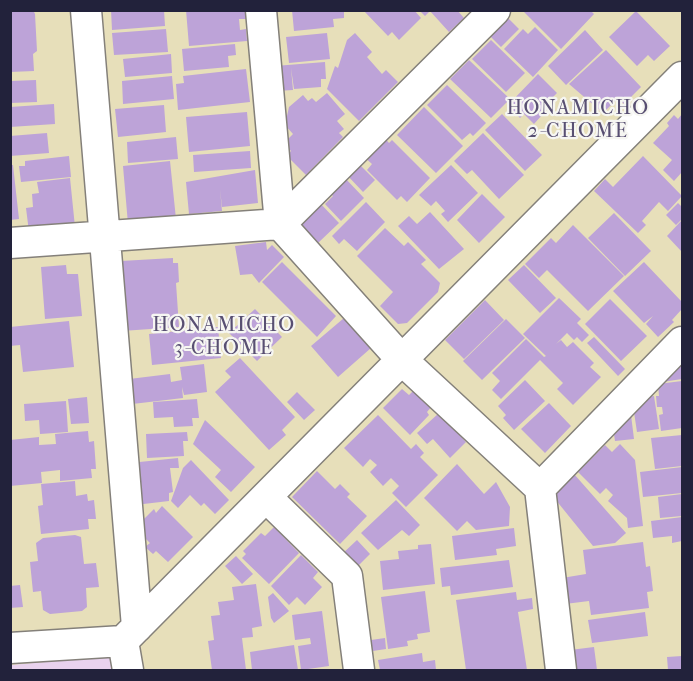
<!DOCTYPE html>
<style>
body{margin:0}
#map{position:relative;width:693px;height:681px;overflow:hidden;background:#e7dfba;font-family:"IM FELL French Canon",serif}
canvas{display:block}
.frame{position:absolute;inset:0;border:12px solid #22223b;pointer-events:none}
</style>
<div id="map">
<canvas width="693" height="681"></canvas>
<div class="frame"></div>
</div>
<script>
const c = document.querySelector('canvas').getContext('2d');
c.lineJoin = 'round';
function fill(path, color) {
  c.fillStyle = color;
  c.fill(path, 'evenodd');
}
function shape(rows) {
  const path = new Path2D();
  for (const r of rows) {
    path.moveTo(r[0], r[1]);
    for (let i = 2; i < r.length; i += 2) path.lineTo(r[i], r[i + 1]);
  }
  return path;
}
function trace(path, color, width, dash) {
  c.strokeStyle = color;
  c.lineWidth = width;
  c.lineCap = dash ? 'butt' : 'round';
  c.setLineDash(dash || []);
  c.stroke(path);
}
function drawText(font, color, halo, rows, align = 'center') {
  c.font = font + ' "IM FELL French Canon",serif';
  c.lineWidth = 4.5;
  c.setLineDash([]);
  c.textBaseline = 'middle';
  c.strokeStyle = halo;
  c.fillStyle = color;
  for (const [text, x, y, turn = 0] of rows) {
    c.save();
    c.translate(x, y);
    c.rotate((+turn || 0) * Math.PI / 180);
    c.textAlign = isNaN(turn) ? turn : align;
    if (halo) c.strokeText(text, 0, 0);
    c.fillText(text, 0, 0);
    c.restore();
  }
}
fill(shape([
 [113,656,115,670,11,670,11,665]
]), '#e9d2ee');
fill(shape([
 [10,10,33,10,35,14,37,51,33,54,34,71,10,72],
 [111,10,164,10,165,26,112,30],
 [186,10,245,10,246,19,239,19,240,30,246,29,247,41,189,46],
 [292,10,344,10,344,18,333,19,334,27,294,31],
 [363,10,414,10,421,18,399,40,392,32,388,36],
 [419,10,457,10,464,18,449,32,430,11,425,16],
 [522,10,590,10,594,14,561,49],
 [636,11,670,46,654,61,648,55,637,66,609,37],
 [505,15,519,29,501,47,487,33],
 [535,27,558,50,533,77,504,49,523,29,528,34],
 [166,29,168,52,114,55,112,33],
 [585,30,603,50,566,85,548,66],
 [327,33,330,59,289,63,286,37],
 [355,33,372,52,367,57,382,74,386,70,398,82,359,121,327,89,335,66,338,68,347,40],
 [491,40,525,73,506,92,472,59],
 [235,44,236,55,228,56,229,67,184,71,182,49],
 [606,50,641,87,624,104,618,98,603,113,569,84],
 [171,54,172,73,125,77,123,59],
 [469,60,510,99,491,118,450,79],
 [325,62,326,79,321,79,321,87,294,89,291,68,293,90,277,91,275,66],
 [246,69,250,102,178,110,176,84,184,83,183,76],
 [538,74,557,93,547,103,550,106,534,124,524,114,520,118,508,105],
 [172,76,174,99,123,104,122,81],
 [36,80,37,102,10,103,10,81],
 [447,85,486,123,473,136,470,133,462,140,427,105],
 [327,93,345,114,337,121,344,129,339,133,343,137,306,175,287,156,291,151,284,143,293,134,285,125,289,107,303,95,308,101,312,98,316,102],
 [54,104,55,124,10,127,10,107],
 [164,105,166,132,118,137,115,109],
 [424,107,463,146,436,173,397,135],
 [247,112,250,146,189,152,186,117],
 [502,114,542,155,525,171,485,130],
 [682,114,682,172,674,181,663,170,672,160,653,143,669,126,667,123,674,115,678,119],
 [47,133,49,153,10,156,10,136],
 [483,133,524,175,499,199,472,170,467,174,454,161],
 [382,135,389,143,392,140,430,178,407,202,401,196,397,200,367,170,372,164,362,155],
 [176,137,178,159,128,163,127,142],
 [250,151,251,168,194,172,193,155],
 [69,156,71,177,21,182,19,166,25,166,25,161],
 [643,156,682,196,668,211,659,202,642,221,646,225,638,233,594,191,605,179,613,187],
 [170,161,176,219,128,224,123,166],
 [358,163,375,180,363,192,346,174],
 [10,165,13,165,19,219,10,220],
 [451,165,478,193,448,222,441,214,445,211,436,201,431,206,419,195],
 [255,170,258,203,222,207,220,189,222,211,189,214,186,182],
 [344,177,364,198,341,221,325,204,333,196,329,192],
 [70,178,75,227,29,232,26,208,33,207,32,194,39,193,37,182],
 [482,194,505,217,479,243,457,220],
 [317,200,339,223,318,243,296,221],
 [366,202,385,222,357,251,344,239,339,244,332,236],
 [678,203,682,207,682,219,676,225,666,215],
 [430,212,464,249,439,269,398,226,409,216,417,224],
 [614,213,651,251,625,276,588,238],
 [682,220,682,252,667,236],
 [573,225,624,276,588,311,547,270,539,278,525,264,551,238,556,243],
 [385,228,404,246,408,242,426,260,421,264,440,283,438,292,407,323,398,324,380,306,393,292,357,256],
 [266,242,267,250,272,245,284,257,259,283,252,274,240,275,235,246],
 [173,258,173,263,178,263,179,282,176,283,179,327,122,331,121,261],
 [282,262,336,316,317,337,262,282],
 [644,262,682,302,682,309,672,320,674,322,658,337,646,324,653,316,644,323,613,291],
 [66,265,67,274,78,274,82,316,45,319,41,267],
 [524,265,556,298,540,313,508,280],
 [559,298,581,319,577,323,589,335,582,342,577,337,574,340,567,333,556,344,561,340,567,347,573,342,594,363,590,367,601,377,573,405,557,389,563,383,540,360,501,399,492,390,500,381,492,373,526,339,544,357,546,356,523,334],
 [610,299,647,336,621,361,585,324],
 [485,300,504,320,464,359,445,340],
 [255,309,282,337,257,361,229,333],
 [344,318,371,348,338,377,311,346],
 [506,319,525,338,482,380,463,361],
 [69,321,74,367,23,372,20,345,10,346,10,327],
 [218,327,221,358,152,365,149,334],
 [594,337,625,369,618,376,587,343],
 [682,349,682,379,649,384],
 [240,358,295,417,282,430,286,435,269,450,215,392,231,377,225,371],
 [204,364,207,392,184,395,182,387,183,398,124,405,121,380,170,374,171,382,182,380,180,367],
 [525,380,545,401,514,430,503,418,506,415,498,406],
 [682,381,682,428,661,431,659,415,663,414,662,407,657,407,656,396,659,396,658,384],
 [402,389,409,395,415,389,432,406,427,412,429,415,410,435,383,408],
 [297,392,315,410,304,420,287,402],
 [654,396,659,429,637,432,632,399],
 [87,397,89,423,71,424,68,399],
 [197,399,199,418,192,418,193,426,174,427,173,417,154,418,153,402],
 [66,401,68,432,40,434,39,420,25,421,24,404],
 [549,403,571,426,545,453,521,429],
 [439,413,466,442,450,458,433,439,427,444,417,433],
 [378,415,411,449,416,444,424,453,420,457,438,475,406,507,392,493,399,486,391,478,383,486,370,472,377,465,370,459,363,467,344,448],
 [631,415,634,439,615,441,612,421],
 [205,420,255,467,231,492,215,477,221,470,193,444],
 [88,431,89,442,94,441,96,469,91,469,92,478,60,481,60,470,41,472,42,483,10,486,10,440,39,437,39,445,56,444,55,434],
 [187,432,188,441,183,441,184,456,147,458,146,434],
 [682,435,682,466,655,469,651,438],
 [620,444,635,460,643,526,628,528,627,518,608,501,613,495,606,488,600,494,578,472,605,445,612,452],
 [178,458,179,468,170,468,173,492,169,493,169,501,135,505,130,463],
 [191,460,229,500,215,514,204,503,201,506,190,495,178,508,171,501,183,468],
 [457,464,484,494,496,482,510,507,509,526,476,530,467,521,457,531,424,498],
 [682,467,682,493,643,497,640,472],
 [317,471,335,489,340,484,350,494,347,497,367,516,340,544,292,497],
 [574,474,626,533,615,543,593,546,551,494],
 [75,481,76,496,87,494,88,501,94,500,96,519,88,519,89,529,41,534,38,506,43,505,41,484],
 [682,494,682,516,660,518,658,497],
 [396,500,420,525,409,536,402,530,378,550,361,533],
 [162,506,193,537,168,562,156,551,153,554,145,547,150,543,135,528,154,509,156,513],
 [682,517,682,541,672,543,672,536,653,538,651,521],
 [274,527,299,553,269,584,242,558,246,554,243,551,261,533,265,536],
 [514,528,516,546,496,549,497,555,455,560,452,536],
 [75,535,81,537,84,564,96,563,99,587,86,588,87,607,82,611,50,614,43,610,41,591,33,592,30,562,38,561,36,543,43,538],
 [357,540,370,554,354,570,341,555],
 [643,542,646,567,650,566,653,591,647,592,649,608,591,615,589,601,565,604,562,578,586,574,583,550],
 [431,544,435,584,383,590,380,561,399,559,398,551,418,549,418,545],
 [301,555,318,572,313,578,322,587,305,605,297,597,289,605,271,586],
 [236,556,253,574,242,584,225,566],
 [509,560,513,587,451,595,450,586,442,587,440,568],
 [256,584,262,626,252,628,253,637,242,638,246,670,212,670,208,641,214,640,211,616,220,615,218,602,234,600,232,587],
 [20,585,23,607,10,608,10,586],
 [425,591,430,632,417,634,418,639,407,641,408,646,388,649,381,597],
 [516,592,517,600,532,598,533,609,518,612,527,670,466,670,456,600],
 [273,593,289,611,274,623,271,618,268,597],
 [322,611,329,666,301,670,298,646,311,644,310,638,295,640,292,615],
 [645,612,648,636,592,643,588,620],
 [385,638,386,649,366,652,364,641],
 [294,645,298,670,252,670,250,652],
 [594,647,597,670,572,670,570,650],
 [422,653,423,662,435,660,436,670,380,670,378,660],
 [682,656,682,670,668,670,667,657]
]), '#bda3d8');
const street = shape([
 [86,10,137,627],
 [261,10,280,224,402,360,540,488],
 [10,243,280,224,495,10],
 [266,497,347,576,359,670],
 [123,641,128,670],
 [10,648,123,641,682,77],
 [561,670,540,488,682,342]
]);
trace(street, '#84807a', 33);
trace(street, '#fff', 30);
c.letterSpacing = '1.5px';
drawText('20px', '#584f72', '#f6f6f2', [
 ["HONAMICHO",578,109],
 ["2-CHOME",578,132],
 ["HONAMICHO",224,326],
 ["3-CHOME",224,349]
]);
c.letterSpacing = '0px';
</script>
